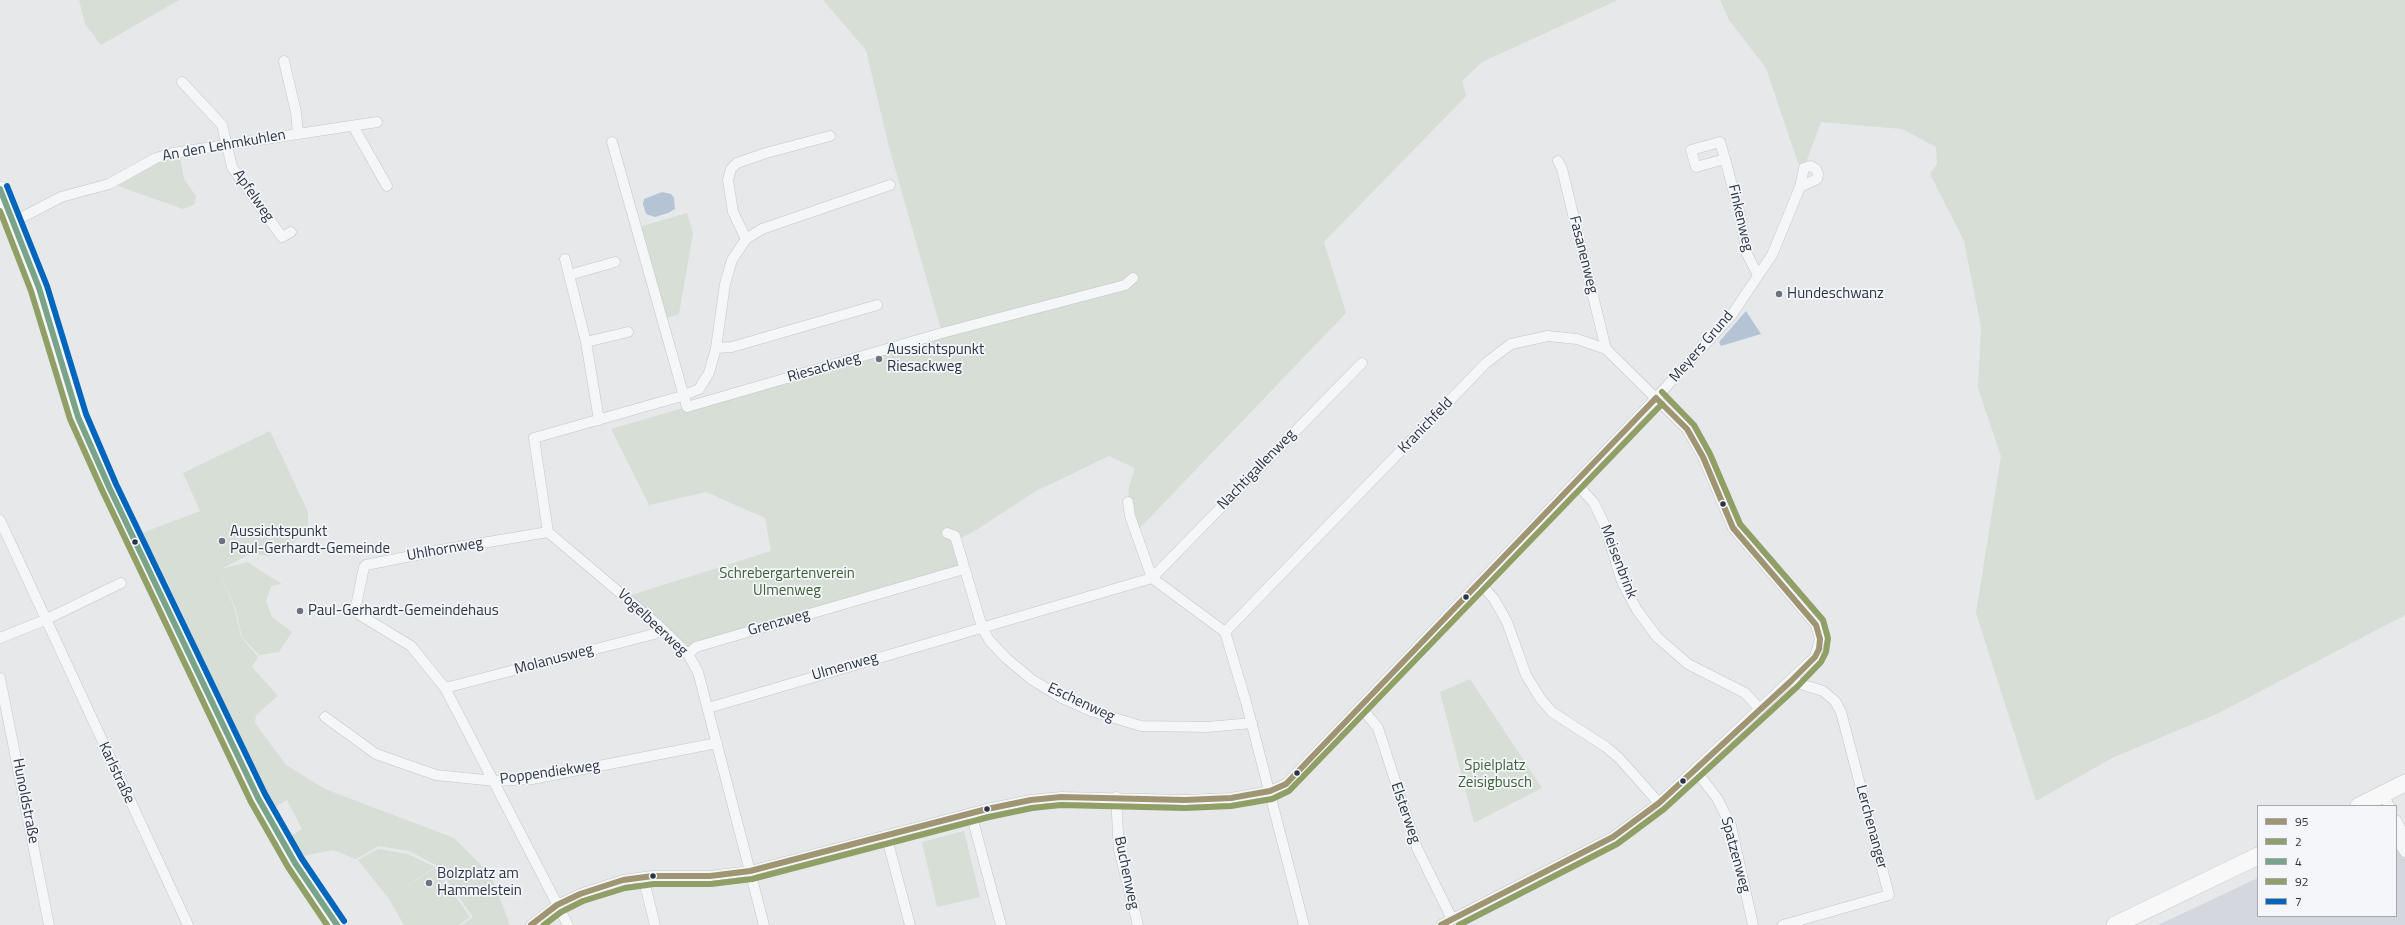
<!DOCTYPE html>
<meta charset="utf-8">
<style>
body{margin:0}
#map{position:relative;width:2405px;height:925px;overflow:hidden;background:#e6e8ea;font-family:"Titillium Web",sans-serif}
canvas{display:block}
.legend{position:absolute;left:2257px;top:805px;width:140px;height:112px;box-sizing:border-box;background:#f4f6f9;border:1px solid #a4a8b1;margin:0;padding:5px 7px;list-style:none;font-size:12px;color:#2b3445}
.legend li{display:flex;align-items:center;gap:8px;height:20px}
.legend b{width:20px;border:1px solid #a4a8b1}
</style>
<div id="map">
<canvas width="2405" height="925"></canvas>
<ul class="legend">
<li><b style="height:5px;background:#a09572"></b>95</li>
<li><b style="height:5px;background:#8f9f66"></b>2</li>
<li><b style="height:5px;background:#79a48a"></b>4</li>
<li><b style="height:5px;background:#8f9f66"></b>92</li>
<li><b style="height:5px;background:#0065bd"></b>7</li>
</ul>
</div>
<script>
const c = document.querySelector('canvas').getContext('2d');
c.lineJoin = 'round';
function fill(path, color) {
  c.fillStyle = color;
  c.fill(path, 'evenodd');
}
function shape(rows) {
  const path = new Path2D();
  for (const r of rows) {
    path.moveTo(r[0], r[1]);
    for (let i = 2; i < r.length; i += 2) path.lineTo(r[i], r[i + 1]);
  }
  return path;
}
function trace(path, color, width, dash) {
  c.strokeStyle = color;
  c.lineWidth = width;
  c.lineCap = dash ? 'butt' : 'round';
  c.setLineDash(dash || []);
  c.stroke(path);
}
function drawText(font, color, halo, rows, align = 'center') {
  c.font = font + ' "Titillium Web",sans-serif';
  c.lineWidth = 3.5;
  c.setLineDash([]);
  c.textBaseline = 'middle';
  c.strokeStyle = halo;
  c.fillStyle = color;
  for (const [text, x, y, turn = 0] of rows) {
    c.save();
    c.translate(x, y);
    c.rotate((+turn || 0) * Math.PI / 180);
    c.textAlign = isNaN(turn) ? turn : align;
    if (halo) c.strokeText(text, 0, 0);
    c.fillText(text, 0, 0);
    c.restore();
  }
}
fill(shape([
 [2405,847,2405,925,2158,925,2258,878,2258,916,2396,916,2396,850]
]), '#d4d7dd');
fill(shape([
 [79,0,179,0,101,45,85,24],
 [823,0,1618,0,1482,62,1462,81,1466,96,1324,242,1346,313,1136,532,1128,502,1129,487,1135,468,1109,456,1036,491,973,532,956,540,964,569,688,654,625,597,771,551,765,518,706,492,649,505,611,429,942,333,889,147,866,50],
 [1720,0,2405,0,2405,615,2219,713,2112,758,2036,801,1976,613,2001,456,1978,388,1981,327,1964,241,1930,174,1937,164,1936,147,1902,129,1821,122,1804,168,1798,163,1766,68,1729,20],
 [180,156,184,179,196,196,195,204,183,209,118,186,159,161],
 [687,213,693,233,679,314,661,320,636,228],
 [270,431,308,512,308,526,294,543,269,556,252,553,221,569,247,562,282,584,271,586,266,601,272,617,292,632,279,652,259,655,242,637,235,607,218,570,234,607,241,637,258,657,252,667,278,696,256,715,255,723,286,765,325,789,454,838,491,875,510,925,462,925,473,917,436,865,409,851,378,846,356,859,333,850,302,856,288,838,302,829,287,800,272,809,166,579,142,533,200,511,183,473],
 [1470,679,1542,788,1474,823,1440,692],
 [964,831,980,897,937,907,922,842],
 [378,849,408,854,435,867,389,899,358,860],
 [435,868,470,917,459,925,404,925,389,899]
]), '#d6ded6');
fill(shape([
 [662,192,671,194,674,198,675,209,668,213,655,217,646,214,643,204,644,199],
 [1746,311,1761,334,1721,346,1719,342]
]), '#b4c4d5');
const minor = shape([
 [284,61,296,112,298,134],
 [182,82,222,125,232,167,282,237,291,232],
 [353,126,387,186],
 [612,142,687,407,942,333,1125,285,1133,278],
 [1725,159,1696,167,1691,150,1720,142,1725,159,1740,215,1747,254,1758,275],
 [1558,161,1562,169,1606,349],
 [13,222,61,197,109,184,156,158,173,153,377,122],
 [746,239,733,212,728,180,731,169,737,163,766,153,830,136],
 [565,259,586,342,599,420],
 [569,275,615,262],
 [586,342,628,332],
 [716,348,732,347,877,305],
 [1575,482,1594,503,1605,526,1622,582,1637,610,1657,637,1688,664,1745,693,1760,709],
 [1128,502,1130,516,1152,578,1225,632,1246,702,1304,925],
 [0,520,188,925],
 [548,532,441,550,366,565,364,567,356,606,360,615,411,646,445,688,568,925],
 [947,533,955,536,982,627,989,640,1006,658,1031,679,1062,698,1091,711,1141,726,1207,727,1252,723],
 [1479,582,1494,599,1507,622,1526,675,1540,698,1552,712,1606,747,1619,758,1659,803],
 [1225,632,1486,363,1511,344,1548,336,1577,339,1606,349,1687,429,1703,457,1733,528,1816,625,1820,639,1815,657,1659,803,1613,837,1441,925],
 [0,638,45,620,121,583],
 [688,654,696,647,964,569],
 [0,678,49,925],
 [445,688,654,634,661,628],
 [1361,707,1378,728,1417,848,1452,919],
 [708,708,1152,578,1362,363],
 [325,717,376,754,436,775,495,781,532,779,717,743],
 [1695,770,1717,798,1731,826,1753,925],
 [2383,794,2389,806],
 [1116,797,1119,850,1138,925],
 [971,813,1001,925],
 [2396,820,2405,838],
 [886,835,910,925],
 [2396,838,2405,852],
 [643,877,655,925],
 [531,925,557,905,580,894,623,880,653,876,710,876,750,871,987,809,1031,800,1061,797,1185,800,1231,798,1270,791,1286,784,1656,398,1731,316,1772,255,1800,187,1817,179,1818,174,1816,169,1811,166,1804,168,1800,187],
 [764,925,698,672,688,654,658,625,548,532,534,438,682,396,699,389,709,373,716,348,725,284,732,260,746,239,762,229,890,185],
 [1783,925,1889,895,1841,712,1835,701,1823,691,1791,681]
]);
const secondary = shape([
 [0,189,39,288,78,417,109,487,228,732,258,798,295,863,337,925]
]);
const primary = shape([
 [2359,806,2405,783],
 [2115,925,2258,856]
]);
trace(minor, '#c4c6c8', 11);
trace(secondary, '#c4c6c8', 16);
trace(primary, '#c2c5c8', 18);
trace(minor, '#f5f6f7', 10);
trace(secondary, '#f8f8f8', 15);
trace(primary, '#f8f8f8', 17);
trace(shape([
 [531,925,557,905,580,894,623,880,653,876,710,876,750,871,987,809,1031,800,1061,797,1185,800,1231,798,1270,791,1286,784,1656,398],
 [1441,925,1613,837,1659,803,1791,681,1815,657,1819,649,1820,639,1816,625,1733,528,1703,457,1687,429,1656,398]
]), '#a09572', 6);
trace(shape([
 [544,925,561,912,583,901,625,888,654,884,711,884,752,879,989,817,1032,808,1061,805,1185,808,1231,806,1272,799,1289,791,1662,404],
 [1459,925,1617,844,1664,809,1797,687,1821,662,1826,652,1828,638,1823,620,1740,524,1710,454,1694,425,1662,392]
]), '#8f9f66', 6);
trace(shape([
 [0,189,39,288,78,417,109,487,258,798,295,863,337,925]
]), '#79a48a', 6);
trace(shape([
 [0,211,31,291,70,419,102,490,251,802,288,867,327,925]
]), '#8f9f66', 6);
trace(shape([
 [7,186,47,286,86,414,116,484,265,794,302,859,344,921]
]), '#0065bd', 6);
for (const [x, y, r, color] of [
 [1779,294,4,"#6c737f"],
 [879,359,4,"#6c737f"],
 [1723,504,3.5,"#2b3445"],
 [222,541,4,"#6c737f"],
 [135,542,3.5,"#2b3445"],
 [1466,597,3.5,"#2b3445"],
 [300,611,4,"#6c737f"],
 [1297,773,3.5,"#2b3445"],
 [1683,781,3.5,"#2b3445"],
 [987,809,3.5,"#2b3445"],
 [653,876,3.5,"#2b3445"],
 [429,883,4,"#6c737f"]
]) {
  const dot = new Path2D();
  dot.arc(x, y, r, 0, 2 * Math.PI);
  c.fillStyle = color;
  c.fill(dot);
  trace(dot, '#f4f6f9', 1.5);
}
drawText('15px', '#2b3445', '#f4f6f9', [
 ["An den Lehmkuhlen",224,146,-10],
 ["Apfelweg",253,196,55],
 ["Finkenweg",1740,218,77],
 ["Fasanenweg",1583,255,76],
 ["Meyers Grund",1702,347,-49],
 ["Riesackweg",824,368,-16],
 ["Kranichfeld",1426,426,-46],
 ["Nachtigallenweg",1257,470,-46],
 ["Uhlhornweg",445,550,-10],
 ["Meisenbrink",1618,562,69],
 ["Vogelbeerweg",652,623,43],
 ["Grenzweg",779,623,-16],
 ["Molanusweg",554,660,-15],
 ["Ulmenweg",845,667,-16],
 ["Eschenweg",1081,703,25],
 ["Karlstraße",116,773,65],
 ["Poppendiekweg",550,773,-8],
 ["Hunoldstraße",25,801,79],
 ["Elsterweg",1405,813,71],
 ["Lerchenanger",1871,827,75],
 ["Spatzenweg",1735,855,75],
 ["Buchenweg",1126,873,78]
]);
drawText('15px', '#2b3445', '#f4f6f9', [
 ["Hundeschwanz",1787,294],
 ["Aussichtspunkt",887,350],
 ["Riesackweg",887,367],
 ["Aussichtspunkt",230,532],
 ["Paul-Gerhardt-Gemeinde",230,549],
 ["Paul-Gerhardt-Gemeindehaus",308,611],
 ["Bolzplatz am",437,874],
 ["Hammelstein",437,891]
], 'left');
drawText('15px', '#3f6138', '#f4f6f9', [
 ["Schrebergartenverein",787,574],
 ["Ulmenweg",787,591],
 ["Spielplatz",1495,766],
 ["Zeisigbusch",1495,783]
]);
</script>
